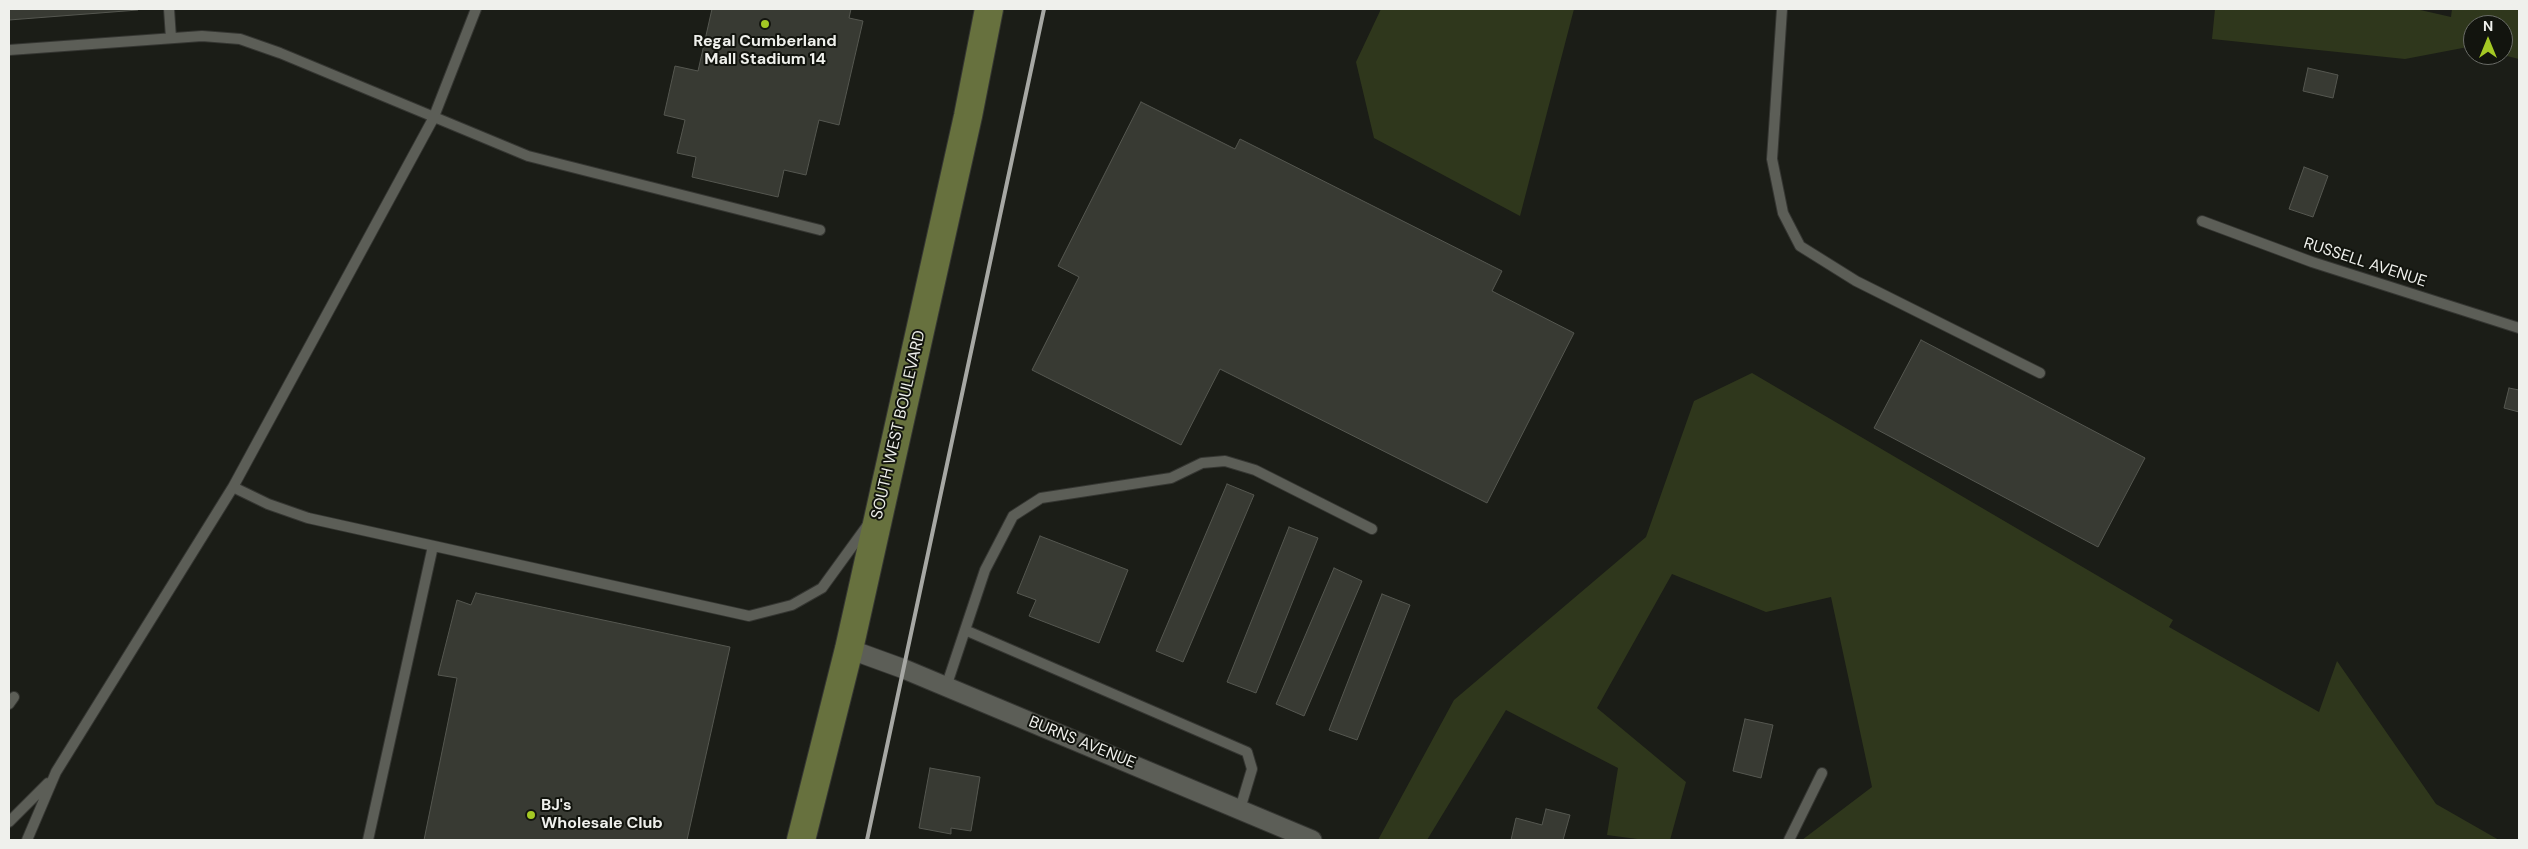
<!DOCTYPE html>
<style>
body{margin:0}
#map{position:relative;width:2528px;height:849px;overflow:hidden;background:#1b1d17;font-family:"DM Sans",sans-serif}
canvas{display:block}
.frame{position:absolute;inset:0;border:10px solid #eff0ec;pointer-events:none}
.north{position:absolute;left:2463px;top:15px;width:50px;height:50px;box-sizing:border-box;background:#12140e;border:1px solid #6a6c67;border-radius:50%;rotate:0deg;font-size:14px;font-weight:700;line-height:20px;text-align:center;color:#eff0ec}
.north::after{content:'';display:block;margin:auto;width:18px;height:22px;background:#a4c824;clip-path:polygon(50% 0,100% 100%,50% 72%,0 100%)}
</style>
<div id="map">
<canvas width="2528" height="849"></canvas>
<div class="frame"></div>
<div class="north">N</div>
</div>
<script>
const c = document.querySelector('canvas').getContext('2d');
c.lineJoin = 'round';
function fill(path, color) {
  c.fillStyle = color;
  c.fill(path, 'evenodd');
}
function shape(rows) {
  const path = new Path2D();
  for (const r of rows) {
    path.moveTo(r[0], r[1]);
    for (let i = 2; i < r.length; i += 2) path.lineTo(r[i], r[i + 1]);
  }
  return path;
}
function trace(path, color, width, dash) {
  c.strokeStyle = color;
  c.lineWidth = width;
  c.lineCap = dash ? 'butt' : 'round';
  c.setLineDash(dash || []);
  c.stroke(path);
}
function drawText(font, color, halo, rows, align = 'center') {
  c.font = font + ' "DM Sans",sans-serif';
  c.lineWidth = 4;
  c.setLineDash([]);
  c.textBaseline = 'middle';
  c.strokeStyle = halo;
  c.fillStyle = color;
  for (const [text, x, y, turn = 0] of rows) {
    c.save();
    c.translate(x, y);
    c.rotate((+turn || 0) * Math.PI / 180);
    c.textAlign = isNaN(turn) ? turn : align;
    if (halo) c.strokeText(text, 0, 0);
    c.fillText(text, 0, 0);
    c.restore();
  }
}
fill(shape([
 [1381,9,1574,9,1520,216,1374,138,1356,62],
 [2215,9,2416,9,2451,17,2452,9,2519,9,2519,59,2503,55,2503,25,2473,25,2473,46,2405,59,2212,39],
 [1752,373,2173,620,2169,627,2319,712,2337,661,2436,804,2499,840,1802,840,1872,787,1831,597,1766,612,1672,574,1597,708,1686,782,1670,840,1645,840,1607,835,1618,768,1506,710,1427,840,1378,840,1454,700,1646,537,1694,401]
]), '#2f371c');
const building = shape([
 [9,9,138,9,138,10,9,20,9,9],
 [712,9,851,9,849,18,863,21,839,125,819,120,806,175,784,170,778,197,692,177,696,157,677,153,685,120,664,115,675,66,698,71,712,9],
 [2308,68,2338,75,2333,98,2303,91,2308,68],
 [1141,102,1235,149,1240,139,1502,271,1492,291,1574,333,1487,503,1220,369,1181,445,1032,370,1079,277,1058,266,1141,102],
 [2304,167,2328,176,2313,217,2289,209,2304,167],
 [1921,340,2145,458,2098,547,1874,428,1921,340],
 [2509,388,2519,390,2519,412,2504,408,2509,388],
 [1227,484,1254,495,1183,662,1156,651,1227,484],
 [1289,527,1318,538,1256,693,1227,682,1289,527],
 [1040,536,1128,570,1099,643,1029,616,1036,600,1017,593,1040,536],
 [1334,568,1362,581,1304,716,1276,704,1334,568],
 [476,593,730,647,687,840,424,840,457,678,438,675,457,600,471,605,476,593],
 [1382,594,1410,605,1357,740,1329,730,1382,594],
 [1745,719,1773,725,1761,778,1733,771,1745,719],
 [930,768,980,777,971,831,951,828,951,834,919,828,930,768],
 [1546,809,1570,815,1563,840,1511,840,1516,818,1542,825,1546,809]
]);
fill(building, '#383a33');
trace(building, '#555750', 1);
const lane = shape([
 [169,9,171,38],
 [1782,9,1772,159,1783,213,1800,246,1856,281,2040,373],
 [9,50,202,36,240,39,280,53,528,156,820,230],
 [2202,221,2312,262,2519,328],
 [233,487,268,504,308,518,749,616,792,605,822,588,867,526],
 [965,630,1247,752,1252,769,1240,809],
 [946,687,985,570,1013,516,1041,498,1171,478,1202,463,1225,461,1255,470,1372,529],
 [9,704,14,697],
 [9,822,48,783],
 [27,840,56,772,233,487,433,119,476,9],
 [368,840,433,546],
 [1789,840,1822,773]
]);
const street = shape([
 [849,649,904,669,1312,840]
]);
const secondary = shape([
 [801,840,849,649,968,116,989,9]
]);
trace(lane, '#353632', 12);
trace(street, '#353632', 21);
trace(secondary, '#353632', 30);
trace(lane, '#5c5e57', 10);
trace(street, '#5c5e57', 19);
trace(secondary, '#67713e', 28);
trace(shape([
 [867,840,1044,9]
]), '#a7a8a4', 4);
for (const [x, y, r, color] of [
 [765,24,5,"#a4c824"],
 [531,815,5,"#a4c824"]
]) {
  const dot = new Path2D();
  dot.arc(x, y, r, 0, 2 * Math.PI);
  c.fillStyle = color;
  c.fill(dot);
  trace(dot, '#12140e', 2);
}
drawText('bold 16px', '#eff0ec', '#12140e', [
 ["Regal Cumberland",765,42],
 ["Mall Stadium 14",765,60],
 ["BJ's",541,806,"left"],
 ["Wholesale Club",541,824,"left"]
]);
drawText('16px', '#eff0ec', '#12140e', [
 ["RUSSELL AVENUE",2365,263,18],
 ["SOUTH WEST BOULEVARD",899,425,-77],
 ["BURNS AVENUE",1082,743,22]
]);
</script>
